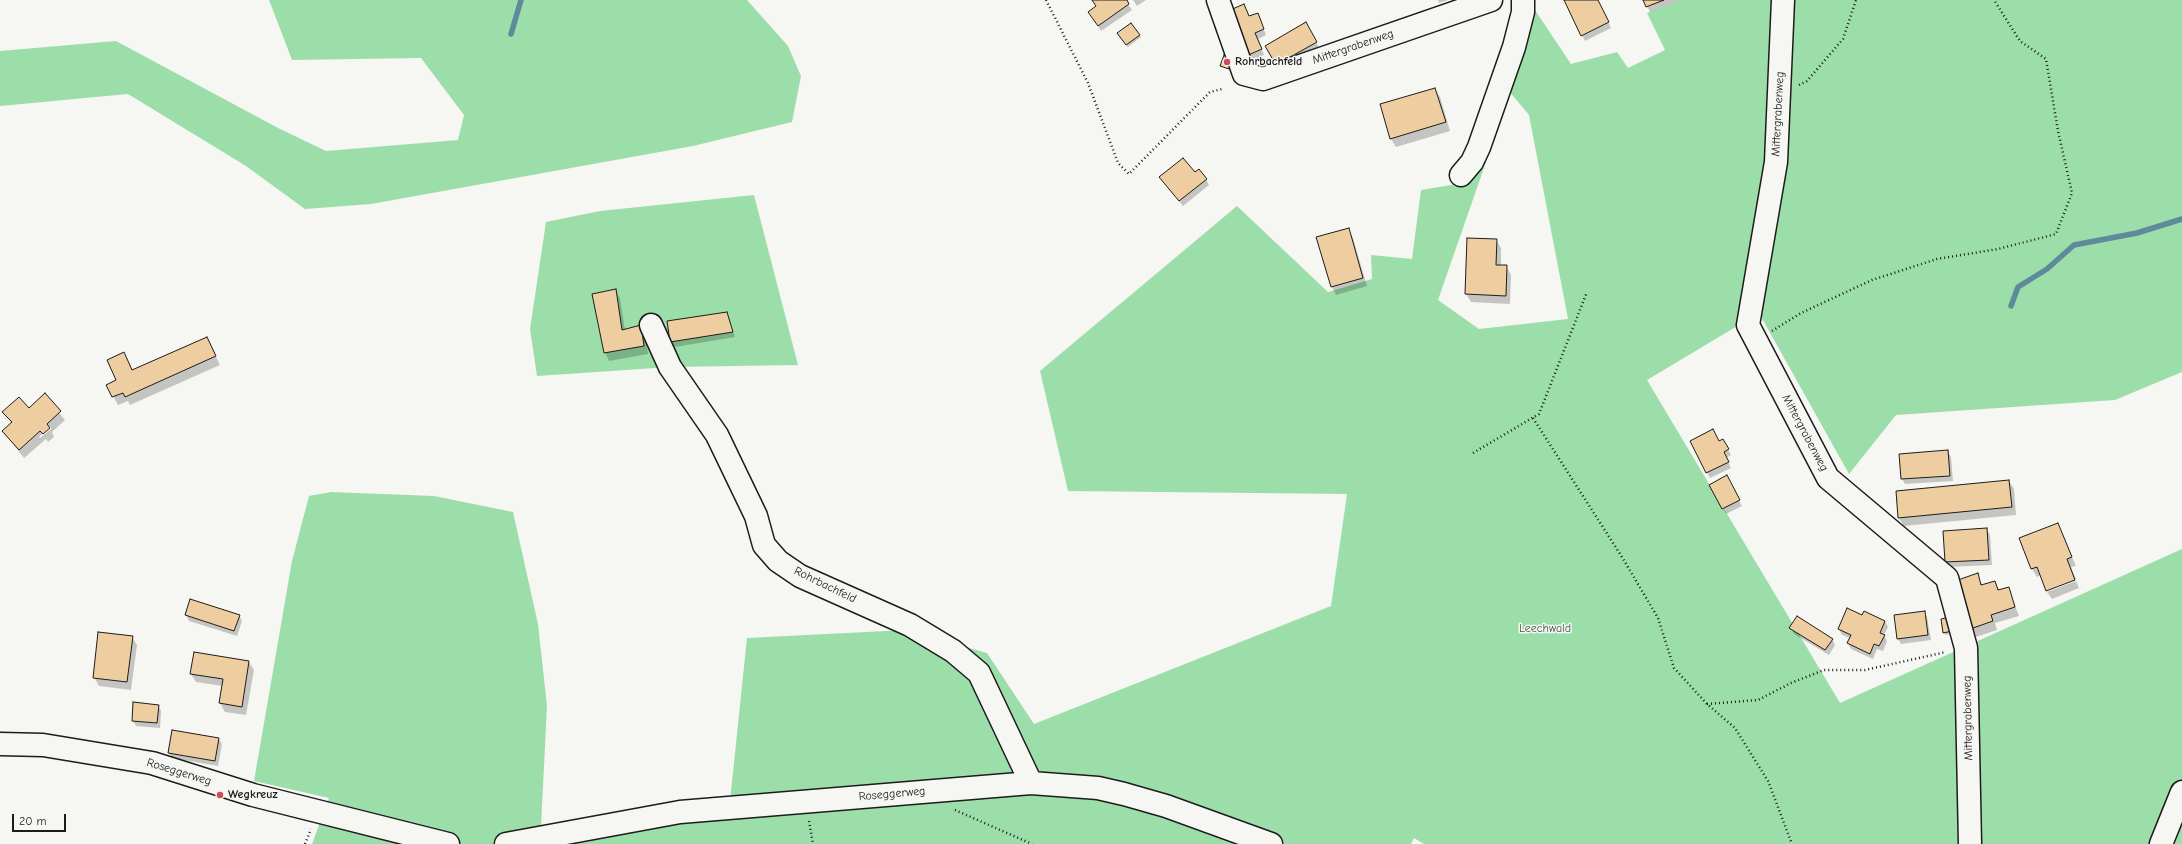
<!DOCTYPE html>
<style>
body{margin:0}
#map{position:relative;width:2182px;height:844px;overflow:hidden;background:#f6f6f2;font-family:"Comic Neue",sans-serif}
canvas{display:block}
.scale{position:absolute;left:12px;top:814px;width:54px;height:18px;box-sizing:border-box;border:2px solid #1c1c1c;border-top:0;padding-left:5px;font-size:12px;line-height:14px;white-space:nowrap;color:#1c1c1c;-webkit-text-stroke:3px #f6f6f2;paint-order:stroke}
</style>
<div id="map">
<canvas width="2182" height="844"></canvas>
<div class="scale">20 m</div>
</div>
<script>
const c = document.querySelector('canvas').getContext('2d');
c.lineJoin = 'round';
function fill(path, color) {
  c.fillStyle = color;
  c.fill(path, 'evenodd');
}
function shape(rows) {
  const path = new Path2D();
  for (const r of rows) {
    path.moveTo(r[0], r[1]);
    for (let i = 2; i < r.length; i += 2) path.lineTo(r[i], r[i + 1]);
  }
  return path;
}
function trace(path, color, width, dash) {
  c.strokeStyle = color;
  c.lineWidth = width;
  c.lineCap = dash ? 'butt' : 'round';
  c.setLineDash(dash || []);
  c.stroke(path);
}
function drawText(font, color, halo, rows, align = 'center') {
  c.font = font + ' "Comic Neue",sans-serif';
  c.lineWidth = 3;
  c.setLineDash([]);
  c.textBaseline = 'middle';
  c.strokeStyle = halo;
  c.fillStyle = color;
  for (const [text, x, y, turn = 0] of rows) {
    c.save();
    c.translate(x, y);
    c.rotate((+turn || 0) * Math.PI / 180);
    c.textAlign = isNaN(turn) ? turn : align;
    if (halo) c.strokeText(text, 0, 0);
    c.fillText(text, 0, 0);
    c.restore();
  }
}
fill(shape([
 [269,0,747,0,788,46,801,76,792,122,693,146,371,204,305,209,246,166,128,94,0,106,0,51,116,41,278,128,326,151,458,140,464,115,421,58,292,60],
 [1680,0,2182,0,2182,372,2115,400,1896,415,1849,474,1759,313,1647,380,1840,703,2182,549,2182,844,1424,844,1414,838,1411,844,312,844,329,798,254,781,292,561,309,496,331,492,434,496,513,512,538,624,547,706,541,827,730,801,747,638,906,630,987,653,1034,724,1331,606,1347,494,1068,491,1040,371,1237,206,1328,292,1372,279,1371,255,1412,259,1421,190,1463,183,1477,155,1486,162,1438,300,1479,329,1568,319,1529,115,1509,91,1535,10,1571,64,1617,52,1628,68,1665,50,1647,13],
 [754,195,798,365,670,367,537,376,530,329,546,222,600,211]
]), '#9cdea9');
fill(shape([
 [1093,0,1125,0,1132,10,1101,31,1089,12,1097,7],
 [1133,0,1146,0,1137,6],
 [1438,0,1448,0,1439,3],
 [1565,0,1598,0,1611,28,1585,41],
 [1644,0,1680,0,1650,12],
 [1244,5,1250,17,1260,20,1266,35,1258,39,1264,55,1250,61,1247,55],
 [1306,23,1319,48,1280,69],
 [1139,35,1141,37,1128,47,1119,36],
 [1435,89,1440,97,1450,131,1396,147,1391,139],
 [1194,174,1206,179,1209,185,1183,206,1164,182],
 [1348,229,1353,238,1367,286,1336,295,1332,287,1317,238],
 [1468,239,1496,240,1501,248,1501,266,1506,266,1511,275,1510,304,1471,302,1466,294],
 [615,290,620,298,625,330,640,326,645,334,648,354,609,361,605,352],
 [726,313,735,337,675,347,671,342,668,322],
 [207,338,220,365,130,405,128,401,118,405,107,385,132,371],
 [45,395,65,420,52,432,54,437,48,442,46,439,24,458,3,431,12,424,4,412,29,409],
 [51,426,51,429,40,438,39,437],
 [1723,440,1731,455,1726,458,1731,468,1710,478,1691,442,1719,442],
 [1948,451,1951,457,1953,481,1905,484,1902,479,1900,455],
 [1726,477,1742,506,1726,514,1710,485],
 [2009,481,2014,489,2016,515,1904,526,1899,518],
 [2058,524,2076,566,2071,567,2076,579,2047,590,2041,575,2037,577,2032,569,2020,539],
 [1987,529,1990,535,1992,565,1949,567,1946,562,1944,532],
 [1977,575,1983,586,1995,582,2000,591,2008,588,2019,616,1995,623,1997,630,1976,637,1971,628],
 [2076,581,2079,588,2052,599,2047,592],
 [191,600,239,615,242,621,237,636,189,621,186,615],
 [1924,612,1927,617,1931,640,1901,644,1898,639,1895,616],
 [1862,616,1885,621,1888,627,1884,635,1887,641,1883,651,1877,649,1873,659,1851,649,1848,643,1850,638,1842,635,1839,629],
 [1953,617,1957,632,1946,635,1944,633],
 [1791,628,1832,639,1835,645,1829,655,1794,634],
 [132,637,137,645,131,690,99,686,94,677],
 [249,662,254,670,246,715,225,712,220,703,223,686,196,682,191,674],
 [158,706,161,711,160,728,136,726,133,721],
 [218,738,222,744,218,766,172,758,169,753]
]), '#0003');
trace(shape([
 [511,34,521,0],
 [2011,306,2018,287,2047,269,2074,245,2137,233,2182,219]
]), '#5f8a9a', 5.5);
const building = shape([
 [1092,0,1127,0,1129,4,1098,26,1088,12,1096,6,1092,0],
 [1564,0,1598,0,1609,22,1581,36,1564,0],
 [1643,0,1664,0,1646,7,1643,0],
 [1244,4,1249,16,1258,13,1264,29,1255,33,1262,49,1246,56,1228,11,1244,4],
 [1306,22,1317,42,1276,65,1265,46,1306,22],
 [1131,23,1140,35,1126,45,1117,33,1131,23],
 [1224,55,1233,59,1229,69,1220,66,1224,55],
 [1435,88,1446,122,1390,139,1380,104,1435,88],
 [1183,158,1195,172,1199,169,1207,179,1179,201,1159,177,1183,158],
 [1349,228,1363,278,1331,287,1316,237,1349,228],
 [1467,238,1497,239,1496,265,1507,265,1506,296,1465,294,1467,238],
 [616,289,622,330,641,325,644,346,604,353,592,294,616,289],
 [727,312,733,332,670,342,667,321,727,312],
 [207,337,216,356,125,397,123,393,112,397,106,385,116,380,107,360,124,352,132,370,207,337],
 [45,393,61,411,47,424,50,428,43,434,40,431,19,450,2,431,12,422,2,412,19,397,29,408,45,393],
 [1713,429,1719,441,1723,439,1729,449,1724,452,1729,462,1706,473,1690,441,1713,429],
 [1948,450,1950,476,1901,479,1899,454,1948,450],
 [1727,475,1740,500,1722,509,1709,485,1727,475],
 [2009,480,2012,507,1898,518,1896,491,2009,480],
 [2058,523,2072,557,2067,559,2075,580,2046,591,2037,567,2031,569,2019,538,2058,523],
 [1987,528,1989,560,1945,562,1943,531,1987,528],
 [1978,573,1981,585,1995,581,1998,590,2009,587,2015,607,1991,615,1993,621,1970,629,1955,581,1978,573],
 [190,599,240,615,234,631,185,615,190,599],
 [1847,608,1862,615,1864,611,1885,621,1880,633,1885,635,1879,646,1874,644,1870,654,1847,643,1851,635,1838,629,1847,608],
 [1925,611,1928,635,1897,639,1894,615,1925,611],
 [1797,616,1833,639,1825,650,1789,628,1797,616],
 [1954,616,1957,630,1943,633,1941,619,1954,616],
 [98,632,133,636,127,682,93,678,98,632],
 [194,652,249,661,242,707,219,703,223,679,190,674,194,652],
 [133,702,159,705,157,723,132,721,133,702],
 [172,730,219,738,215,761,168,753,172,730]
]);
fill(building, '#eecea0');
trace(building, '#1c1c1c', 1);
const minor = shape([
 [1218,0,1244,74,1263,79,1491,0],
 [1783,0,1776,162,1748,325,1828,478,1947,578,1966,648,1970,844],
 [1461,175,1472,162,1479,147,1514,47,1523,12,1523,0],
 [651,325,670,367,717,435,756,516,764,545,778,561,800,576,910,625,953,651,979,673,1031,783],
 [0,744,43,745,152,763,253,795,448,844],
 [506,844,680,812,1031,783,1098,788,1124,794,1166,806,1271,844],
 [2161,844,2182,792]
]);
trace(minor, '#1c1c1c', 25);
trace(shape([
 [1046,0,1088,83,1118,163,1129,174,1210,92,1222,89],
 [1799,85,1807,81,1843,39,1856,0],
 [1772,331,1801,313,1872,280,1937,259,1998,249,2056,234,2072,193,2058,131,2046,59,2020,41,1994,0],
 [1533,418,1622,557,1658,618,1674,668,1707,704,1735,728,1768,781,1792,844],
 [1473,453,1539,414,1587,292],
 [1707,704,1758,700,1791,683,1824,670,1865,670,1946,652],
 [955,810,1032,844],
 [809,821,813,844],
 [305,844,311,829]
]), '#1c1c1c', 2.5, [1, 3]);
trace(minor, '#f6f6f2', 22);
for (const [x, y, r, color] of [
 [1227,62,4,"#d1495b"],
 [220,795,4,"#d1495b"]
]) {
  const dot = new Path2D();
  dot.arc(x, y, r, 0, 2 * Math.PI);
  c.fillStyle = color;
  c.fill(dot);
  trace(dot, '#f6f6f2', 1.5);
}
drawText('12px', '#1c1c1c', '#f6f6f2', [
 ["Mittergrabenweg",1353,47,-19],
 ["Mittergrabenweg",1778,114,-87],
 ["Mittergrabenweg",1805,433,62],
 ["Rohrbachfeld",825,585,26],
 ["Mittergrabenweg",1968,718,-91],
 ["Roseggerweg",179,772,17],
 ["Roseggerweg",892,794,-5]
]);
drawText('bold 12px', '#1c1c1c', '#f6f6f2', [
 ["Rohrbachfeld",1235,62],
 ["Wegkreuz",228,795]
], 'left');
drawText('12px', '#425646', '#f6f6f2', [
 ["Leechwald",1545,629]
]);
</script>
